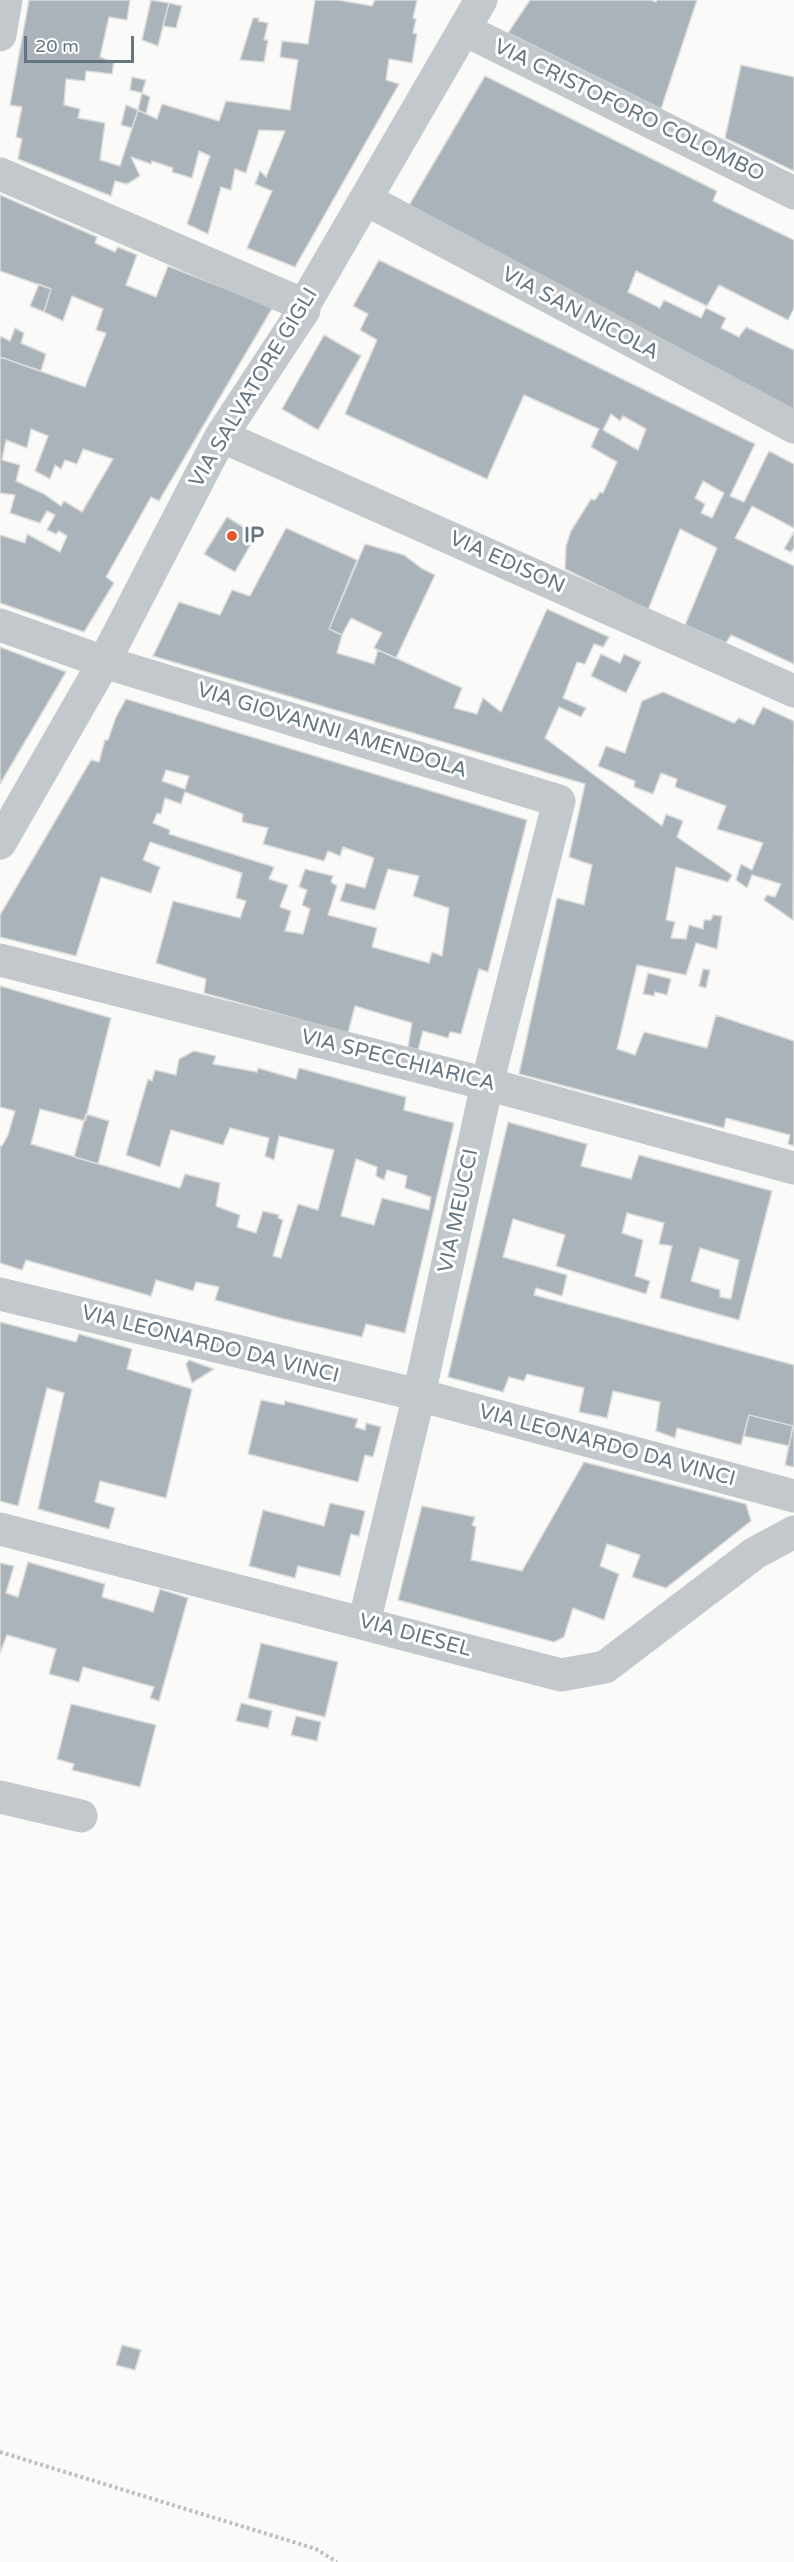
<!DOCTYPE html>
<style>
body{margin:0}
#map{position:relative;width:794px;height:2562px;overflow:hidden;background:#fafaf8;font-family:"Varela Round",sans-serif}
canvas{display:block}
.scale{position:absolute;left:24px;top:36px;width:110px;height:27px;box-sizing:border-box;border:3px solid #657683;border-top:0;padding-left:8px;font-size:18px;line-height:21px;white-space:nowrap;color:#657683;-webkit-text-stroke:4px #fff;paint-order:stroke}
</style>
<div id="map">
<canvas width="794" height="2562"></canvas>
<div class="scale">20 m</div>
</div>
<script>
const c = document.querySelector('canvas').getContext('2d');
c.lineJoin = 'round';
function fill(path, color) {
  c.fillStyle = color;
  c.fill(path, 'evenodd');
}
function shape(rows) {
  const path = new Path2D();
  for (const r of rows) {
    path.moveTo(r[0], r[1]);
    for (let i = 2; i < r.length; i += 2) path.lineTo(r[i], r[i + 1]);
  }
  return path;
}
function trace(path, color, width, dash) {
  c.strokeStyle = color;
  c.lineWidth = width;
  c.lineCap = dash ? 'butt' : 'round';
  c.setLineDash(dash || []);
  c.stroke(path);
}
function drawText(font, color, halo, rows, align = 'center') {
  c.font = font + ' "Varela Round",sans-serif';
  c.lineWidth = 6;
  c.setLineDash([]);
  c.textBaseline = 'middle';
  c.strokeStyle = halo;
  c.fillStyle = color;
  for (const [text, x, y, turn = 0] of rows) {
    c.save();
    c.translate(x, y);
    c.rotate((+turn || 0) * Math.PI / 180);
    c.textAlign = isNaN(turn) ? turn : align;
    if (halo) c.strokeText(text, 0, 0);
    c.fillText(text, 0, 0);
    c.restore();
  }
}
const building = shape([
 [29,0,130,0,127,20,109,17,100,57,114,62,112,74,86,71,85,81,66,79,64,105,80,109,78,118,105,123,100,160,120,166,138,110,157,119,162,104,219,121,226,101,290,110,298,60,280,57,282,41,308,44,315,0,338,0,372,6,375,0,417,0,413,18,416,19,413,33,417,34,412,63,389,59,386,80,399,84,295,267,247,248,272,191,255,184,260,171,266,177,285,131,259,130,246,173,235,169,231,190,221,187,208,234,187,224,210,156,199,151,192,178,172,172,173,168,152,161,151,164,131,157,140,176,127,184,115,181,111,196,18,159,22,139,16,137,22,107,10,105,29,0],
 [151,0,169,3,158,46,142,40,151,0],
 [530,0,651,0,656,2,657,0,697,0,661,109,508,33,530,0],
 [169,3,182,6,176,28,163,26,169,3],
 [253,18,259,18,258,21,268,23,264,40,268,40,264,62,240,60,253,18],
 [741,65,794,77,794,171,725,138,741,65],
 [485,76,717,191,713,201,794,240,794,308,788,320,719,285,707,306,636,271,628,292,660,308,664,300,701,318,706,308,726,318,721,328,739,337,746,327,794,350,794,411,402,217,485,76],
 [132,77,146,80,142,93,130,90,132,77],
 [142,93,150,97,146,114,138,110,142,93],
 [126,105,138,110,132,128,121,125,126,105],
 [0,195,97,237,95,243,115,252,118,247,137,255,126,285,156,297,168,266,273,307,159,501,151,497,106,577,114,583,84,632,0,603,0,535,25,543,27,534,60,552,67,536,59,531,56,534,47,530,55,515,47,511,40,523,10,513,15,495,0,493,0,357,85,387,106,333,96,330,103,309,72,296,63,321,44,312,51,289,0,271,0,195],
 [31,429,48,436,35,471,50,479,55,465,61,469,65,460,77,464,83,449,113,459,82,512,64,501,61,506,44,494,16,481,20,465,2,460,6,440,27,448,31,429],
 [379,260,755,444,730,496,744,502,769,451,794,464,794,528,752,506,735,538,794,566,794,664,731,635,726,643,685,625,717,548,680,529,648,610,565,569,566,546,571,531,591,499,595,500,600,492,603,493,617,462,591,447,599,429,524,395,487,479,345,414,377,340,360,330,368,314,353,306,379,260],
 [611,414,620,421,623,416,646,429,638,450,603,430,611,414],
 [703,481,724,493,712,518,701,513,705,504,695,498,703,481],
 [39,284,51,289,44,312,30,306,39,284],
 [15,328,24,333,21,343,46,354,41,371,0,357,0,336,10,341,15,328],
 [324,335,361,356,318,430,282,409,324,335],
 [227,517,256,535,235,572,204,554,227,517],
 [286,528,357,560,329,629,342,635,337,653,374,664,378,650,462,688,454,708,477,714,483,698,501,712,547,609,609,637,603,647,594,644,585,664,577,662,563,698,586,708,581,717,559,707,545,738,662,826,666,814,683,821,677,837,732,875,728,882,676,867,666,920,675,922,671,938,686,939,689,925,703,929,704,920,711,920,713,915,722,916,717,949,696,943,686,975,637,965,617,1049,635,1055,644,1032,707,1048,716,1015,794,1041,794,1146,788,1144,790,1135,726,1118,724,1128,519,1074,557,898,584,905,592,865,569,857,585,784,153,656,179,602,220,615,232,590,250,596,286,528],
 [794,532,794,548,791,552,784,549,794,532],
 [365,544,404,555,421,568,435,575,396,658,374,648,382,633,351,618,342,635,329,629,365,544],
 [0,647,66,672,0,784,0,647],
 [601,654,620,663,624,654,641,662,626,693,591,676,601,654],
 [663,692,734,723,739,718,754,725,763,707,794,721,793,920,764,900,767,895,775,897,781,884,752,875,747,888,736,880,741,864,752,870,763,843,717,829,726,806,675,787,677,779,661,773,653,794,634,787,635,781,598,766,606,746,625,753,642,701,663,692],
 [126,699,527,820,488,972,479,969,461,1034,450,1032,448,1038,423,1031,418,1050,408,1047,412,1023,355,1006,348,1033,204,993,206,979,156,963,173,901,240,918,246,901,236,898,242,873,150,842,143,860,160,867,151,893,101,877,76,956,0,937,0,915,91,760,99,762,105,740,108,740,116,717,126,699],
 [166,770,189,776,185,789,162,781,166,770],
 [185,792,243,814,242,822,268,828,263,844,324,861,328,851,340,856,343,847,374,858,365,888,346,883,340,901,375,910,388,869,419,876,413,896,449,908,442,956,432,952,429,963,372,947,377,928,328,915,337,886,331,882,333,876,305,869,299,887,307,890,302,905,310,909,303,934,285,931,291,911,280,907,288,885,269,879,274,867,169,834,170,830,153,823,157,813,161,814,165,798,181,804,185,792],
 [703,969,710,970,706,988,699,986,703,969],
 [648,973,671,979,667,995,655,992,654,996,643,994,648,973],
 [0,986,111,1018,85,1121,40,1109,31,1144,180,1188,185,1174,220,1183,216,1206,240,1215,237,1227,256,1233,263,1211,279,1215,278,1218,283,1220,273,1256,281,1258,298,1204,318,1210,334,1150,279,1136,274,1160,265,1156,269,1138,230,1128,223,1145,171,1130,160,1167,126,1155,148,1079,152,1081,155,1070,176,1075,179,1059,194,1051,216,1056,213,1064,257,1072,258,1068,296,1079,299,1068,406,1097,404,1110,454,1123,405,1333,366,1324,362,1337,284,1319,215,1300,219,1287,196,1282,193,1291,156,1280,151,1296,26,1260,22,1270,0,1263,0,1146,2,1146,8,1135,15,1111,0,1107,0,986],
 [356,1159,377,1167,376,1176,384,1180,387,1170,407,1176,405,1188,431,1197,429,1210,382,1198,374,1225,341,1216,356,1159],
 [86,1114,109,1121,98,1164,74,1157,86,1114],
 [508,1122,587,1144,581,1166,631,1179,639,1155,772,1191,739,1320,660,1298,672,1246,659,1244,664,1223,627,1213,622,1233,643,1240,635,1276,650,1281,646,1294,556,1266,565,1235,513,1219,503,1257,567,1275,562,1296,536,1288,534,1295,794,1365,794,1467,785,1465,793,1426,749,1415,741,1445,677,1428,675,1438,656,1431,660,1402,613,1391,607,1418,579,1412,584,1388,527,1374,524,1381,509,1377,503,1392,448,1377,508,1122],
 [700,1248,739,1260,731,1299,720,1297,720,1290,691,1281,700,1248],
 [0,1322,76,1342,79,1334,132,1349,127,1369,192,1389,166,1498,100,1481,95,1502,115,1508,109,1529,38,1509,64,1393,47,1388,18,1506,0,1501,0,1322],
 [189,1360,197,1363,214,1369,192,1383,186,1364,189,1360],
 [261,1400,284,1405,285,1401,358,1419,355,1427,365,1430,366,1423,381,1427,373,1457,365,1455,358,1482,248,1454,261,1400],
 [749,1415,793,1426,789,1446,744,1436,749,1415],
 [584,1462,746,1504,751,1521,666,1588,632,1577,640,1555,607,1544,600,1566,619,1574,604,1620,573,1608,564,1637,554,1642,398,1600,422,1506,475,1517,472,1525,476,1527,471,1560,522,1571,584,1462],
 [330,1503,365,1511,359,1536,351,1534,340,1576,298,1566,295,1578,249,1566,263,1510,324,1526,330,1503],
 [28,1562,105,1584,102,1597,153,1612,160,1589,188,1598,159,1701,150,1698,154,1687,83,1667,79,1682,49,1674,56,1649,7,1635,0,1653,0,1563,14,1566,6,1593,18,1597,28,1562],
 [261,1643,338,1662,325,1717,248,1698,261,1643],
 [241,1703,272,1711,268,1728,236,1721,241,1703],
 [71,1704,156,1725,140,1787,72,1770,74,1764,57,1759,71,1704],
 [296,1716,321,1722,317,1741,291,1735,296,1716],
 [122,2345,141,2350,135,2370,116,2365,122,2345]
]);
fill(building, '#aab3b9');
trace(building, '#dcdcda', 1.5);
trace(shape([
 [0,2452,316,2549,337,2562]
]), '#bbbfc2', 4, [3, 3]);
trace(shape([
 [465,30,794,193],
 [0,35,6,0],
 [0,174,304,305],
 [367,200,794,427],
 [221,436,794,691],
 [0,625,104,662,559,801,487,1084,419,1395,364,1623],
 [0,843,104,662,221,436,304,310,304,305,481,0],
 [0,960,487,1084,794,1168],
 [0,1294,419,1395,794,1496],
 [0,1529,561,1675,605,1667,755,1553,794,1532],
 [0,1797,81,1816]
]), '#c3c8cc', 33);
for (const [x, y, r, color] of [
 [232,536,6,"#e4572e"]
]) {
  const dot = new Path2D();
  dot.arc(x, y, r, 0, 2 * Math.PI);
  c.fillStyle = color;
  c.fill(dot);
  trace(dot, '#fff', 2);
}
drawText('21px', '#657683', '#fff', [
 ["VIA CRISTOFORO COLOMBO",629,111,26],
 ["VIA SAN NICOLA",580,314,28],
 ["VIA SALVATORE GIGLI",254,388,-59],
 ["VIA EDISON",507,563,24],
 ["VIA GIOVANNI AMENDOLA",332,731,17],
 ["VIA SPECCHIARICA",398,1061,14],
 ["VIA MEUCCI",459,1211,-78],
 ["VIA LEONARDO DA VINCI",210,1345,14],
 ["VIA LEONARDO DA VINCI",607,1446,15],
 ["VIA DIESEL",415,1636,15]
]);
drawText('bold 21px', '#657683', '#fff', [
 ["IP",244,536]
], 'left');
</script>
